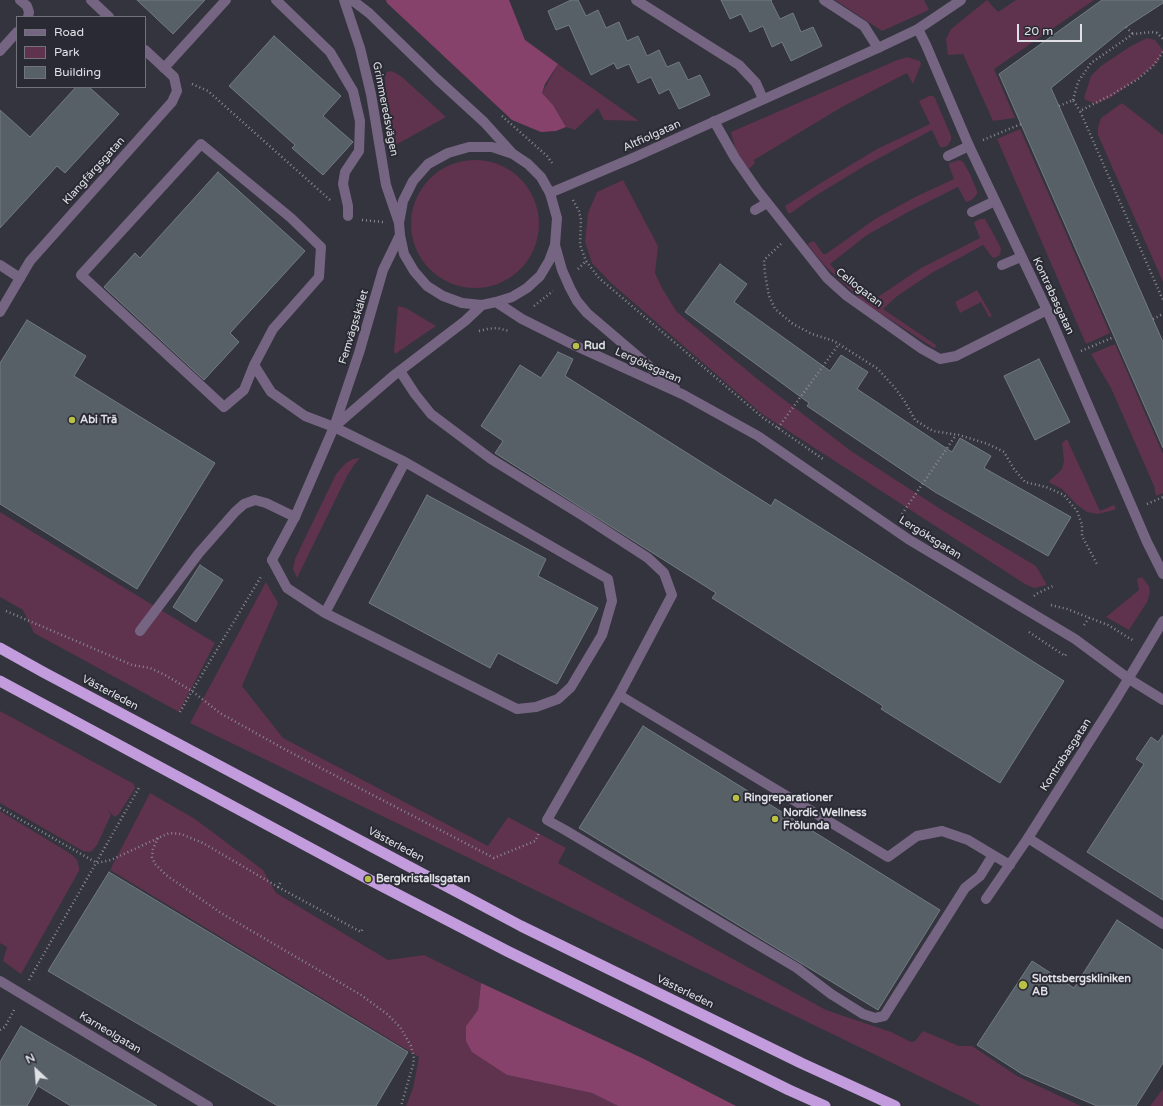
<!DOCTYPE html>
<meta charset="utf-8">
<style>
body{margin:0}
#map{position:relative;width:1163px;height:1106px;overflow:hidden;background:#33343d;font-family:"Varela Round",sans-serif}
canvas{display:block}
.legend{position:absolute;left:16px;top:16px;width:130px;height:72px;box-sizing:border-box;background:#292a33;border:1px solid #72737b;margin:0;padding:5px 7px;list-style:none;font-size:12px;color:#e0e1e7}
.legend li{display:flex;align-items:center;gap:8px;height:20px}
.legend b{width:20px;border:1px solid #72737b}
.north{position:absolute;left:16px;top:1050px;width:40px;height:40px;-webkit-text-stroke:3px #292a33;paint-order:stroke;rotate:334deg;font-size:11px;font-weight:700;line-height:16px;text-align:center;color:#e0e1e7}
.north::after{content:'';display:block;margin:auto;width:14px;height:18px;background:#e0e1e7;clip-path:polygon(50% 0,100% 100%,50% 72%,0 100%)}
.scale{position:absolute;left:1017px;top:24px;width:65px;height:18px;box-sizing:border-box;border:2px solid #e0e1e7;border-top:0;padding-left:5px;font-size:12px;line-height:14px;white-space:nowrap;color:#e0e1e7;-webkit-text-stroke:3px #292a33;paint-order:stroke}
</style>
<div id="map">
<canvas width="1163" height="1106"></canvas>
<ul class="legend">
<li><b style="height:5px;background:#766582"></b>Road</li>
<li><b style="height:11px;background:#5f324d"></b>Park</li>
<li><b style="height:11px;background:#586067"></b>Building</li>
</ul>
<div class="north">N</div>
<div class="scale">20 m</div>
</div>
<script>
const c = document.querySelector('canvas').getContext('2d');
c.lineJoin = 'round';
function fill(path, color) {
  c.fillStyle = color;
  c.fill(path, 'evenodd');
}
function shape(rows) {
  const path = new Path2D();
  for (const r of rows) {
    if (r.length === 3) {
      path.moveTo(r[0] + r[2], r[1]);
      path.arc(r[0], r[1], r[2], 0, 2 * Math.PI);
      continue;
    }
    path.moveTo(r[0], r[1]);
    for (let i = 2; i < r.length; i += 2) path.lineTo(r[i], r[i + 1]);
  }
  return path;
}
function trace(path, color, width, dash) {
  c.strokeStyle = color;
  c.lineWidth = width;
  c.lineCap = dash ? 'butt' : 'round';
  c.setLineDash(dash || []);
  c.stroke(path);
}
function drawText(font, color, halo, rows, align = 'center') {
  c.font = font + ' "Varela Round",sans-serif';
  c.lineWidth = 4;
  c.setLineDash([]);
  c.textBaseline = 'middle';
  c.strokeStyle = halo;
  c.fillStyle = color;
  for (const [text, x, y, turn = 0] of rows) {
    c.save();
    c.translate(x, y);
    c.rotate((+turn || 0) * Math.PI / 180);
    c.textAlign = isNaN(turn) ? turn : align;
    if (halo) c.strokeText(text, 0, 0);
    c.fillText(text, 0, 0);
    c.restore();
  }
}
fill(shape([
 [835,0,924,0,929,10,882,31],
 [987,0,998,12,1016,0,1094,0,994,69,1015,118,993,121,963,54,948,55,946,39,951,29],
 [1147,38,1155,40,1163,50,1158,62,1136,80,1110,98,1096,104,1086,100,1084,98,1091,76,1101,66,1131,46],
 [907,57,920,61,921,64,913,84,907,73,876,89,842,107,754,160,755,163,749,169,738,155,735,148,731,132,858,77,895,61],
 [558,64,639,121,604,120,598,108,575,130,566,127,553,105,542,93],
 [392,71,402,77,446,117,401,142,396,144,393,143,392,140,385,82,385,76,387,72],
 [929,96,933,96,935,98,951,136,951,140,948,145,945,147,940,147,932,130,868,164,815,196,791,213,788,213,785,206,824,181,877,149,930,124,919,101],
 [1122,103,1163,135,1163,282,1098,135,1098,127,1101,118],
 [1020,129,1110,333,1086,344,997,139],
 [960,160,963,162,970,174,977,191,977,194,972,200,966,202,958,187,910,211,867,235,830,264,839,275,869,303,921,268,980,238,974,223,976,221,980,219,985,219,1001,248,1000,255,995,258,992,257,983,245,930,274,896,297,883,309,936,345,936,347,934,348,863,302,823,264,808,245,809,243,814,241,823,254,826,254,875,219,917,196,954,179,949,166,949,163],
 [475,224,64],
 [623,180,658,246,655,273,662,288,677,312,756,378,851,451,942,510,1036,566,1047,585,1034,588,1025,584,762,414,611,283,592,263,585,242,588,213,597,192],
 [977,290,992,316,989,317,981,302,960,313,955,302],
 [398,306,406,308,436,326,395,354,394,351],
 [1115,344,1163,454,1163,493,1156,496,1154,486,1111,388,1091,354],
 [1067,439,1100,511,1114,505,1116,508,1114,510,1098,514,1087,512,1077,505,1062,489,1050,483,1049,481,1057,474,1062,469,1064,461,1062,443],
 [360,458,354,465,347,476,297,578,293,569,295,559,336,474,346,463,353,459],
 [0,512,215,643,179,712,34,633,23,610,0,597],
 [1142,577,1149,586,1150,593,1147,602,1129,630,1106,617,1139,590,1137,579],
 [266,582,278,603,242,686,283,738,488,846,508,817,566,848,558,863,826,1010,891,1032,911,1042,915,1041,923,1031,959,1046,972,1046,1017,1076,1081,1106,981,1106,190,723],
 [0,711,134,784,135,788,119,814,115,817,107,810,111,815,97,845,92,851,89,852,83,851,0,803],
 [150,793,195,819,263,870,276,893,388,960,424,955,481,983,478,1010,466,1026,507,1075,592,1093,618,1106,406,1106,413,1088,419,1057,110,870],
 [0,811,71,854,77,860,79,868,79,871,21,974,3,961,7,947,0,943],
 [1163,1089,1163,1106,1150,1106]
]), '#5f324d');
fill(shape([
 [386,0,509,0,525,40,558,64,545,84,542,93,553,105,566,127,556,131,541,132,512,120,387,3],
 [481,983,642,1058,736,1106,618,1106,592,1093,507,1075,472,1052,466,1041,466,1026,478,1010]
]), '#87426c');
const building = shape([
 [137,0,205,0,173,34,137,0],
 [571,0,578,0,586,16,598,10,606,28,619,22,627,41,638,36,647,56,659,50,667,67,679,62,688,80,700,75,710,95,679,109,669,89,659,94,651,77,638,83,629,64,617,69,614,63,591,75,569,25,556,30,548,11,571,0],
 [721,0,772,0,771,1,780,19,793,13,801,32,813,27,822,46,791,61,782,42,772,47,763,26,750,32,741,14,730,19,721,0],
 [1102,0,1163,0,1163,3,1126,27,1051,88,1163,342,1163,448,999,74,1102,0],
 [274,36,341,96,323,116,353,142,323,175,292,148,295,145,229,86,274,36],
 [76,87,89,87,119,114,65,173,57,166,0,228,0,110,30,137,76,87],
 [218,172,305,251,230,333,239,342,204,380,104,287,135,253,140,258,218,172],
 [720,264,747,284,734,302,830,371,841,355,868,372,857,389,952,452,960,438,991,456,984,468,1071,517,1048,556,935,492,807,406,809,403,685,312,720,264],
 [27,320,86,356,74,376,215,463,137,589,0,504,0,363,27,320],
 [558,352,573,359,565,376,771,506,775,499,1064,681,1000,783,881,709,883,706,712,598,716,593,495,453,503,441,481,426,520,365,541,378,558,352],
 [1039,359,1070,422,1035,440,1004,376,1039,359],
 [427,495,546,559,538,576,598,608,557,684,498,653,490,668,369,603,427,495],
 [200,565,223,580,196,622,173,607,200,565],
 [643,726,940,910,878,1010,579,828,643,726],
 [1163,735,1163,900,1087,852,1144,764,1136,759,1151,737,1158,742,1163,735],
 [109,872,408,1052,376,1106,278,1106,48,971,109,872],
 [1117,920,1163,950,1163,1063,1136,1106,1097,1106,1022,1074,977,1045,1032,961,1074,988,1117,920],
 [21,1026,157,1106,71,1106,38,1086,27,1106,0,1106,0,1062,21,1026]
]);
fill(building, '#586067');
trace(building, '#727b82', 1);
trace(shape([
 [1126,27,1133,34],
 [1163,52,1153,66,1138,79,1111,95,1080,111,1163,300],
 [192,84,208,91,330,200],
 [1073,100,1078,82,1091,63,1133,34,1152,32,1157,33,1163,39],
 [1059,106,1073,100,1080,111],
 [502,116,547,156,552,163],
 [983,140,1021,124],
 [573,200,579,211,581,220,580,245,586,261,599,278,762,417,823,459],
 [362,220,383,222],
 [781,244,764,260,765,274,769,296,775,309,793,324,812,334,834,341,878,369,895,388,905,402,915,420,933,431,959,435,988,444,1004,452,1014,469,1025,482,1046,487,1064,495,1077,511,1082,525,1082,536,1098,566],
 [578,269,586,261],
 [534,306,553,291],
 [1153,319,1163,314],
 [479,331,487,329,497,328,509,331],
 [1081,351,1114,337],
 [778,428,839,344],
 [1147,504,1163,497],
 [902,514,956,435],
 [1034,596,1036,594,1053,586],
 [1051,605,1067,609,1108,625,1134,641],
 [6,611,132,665,150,668,165,675,192,691,220,713,286,750,494,858,535,841,539,833],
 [1084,625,1089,618],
 [1029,632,1065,656,1067,652],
 [180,712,192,691,262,575],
 [0,808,97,863,111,860,169,833,181,834,203,843,278,887,280,883],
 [158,838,153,849,152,857,155,864,166,875,221,913,361,995,387,1014,400,1027,411,1046,414,1058,413,1065,401,1106],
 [278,887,361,932,363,928],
 [29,980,140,786],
 [0,1030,5,1027,15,1008]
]), '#898a92', 2.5, [1, 3]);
trace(shape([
 [20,0,27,6,29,12,28,17],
 [276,0,330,52,353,91,360,121,359,151,345,172,343,184,348,206,348,216],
 [636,0,739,65,756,83,763,99],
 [824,0,864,26,878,48],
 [0,51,17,32],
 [164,68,226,0],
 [714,121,735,158,758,191,827,278,847,296,922,349,940,359,956,356,1047,310],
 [948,156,969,146],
 [755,210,767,203],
 [972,212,995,201],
 [0,265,20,278],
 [1002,265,1021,257],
 [254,365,244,390,224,407,81,275,201,144,291,218,321,247,319,277,273,329,254,365,271,392,305,416,334,427,405,462,608,579,612,601,602,635,571,687,558,699,536,707,517,709,325,613,405,462],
 [400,371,415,394,431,414,491,459,585,517,648,558,664,573,672,595,619,695],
 [272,560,287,588,325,613],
 [140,631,199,553,235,512,244,504,255,500,266,503,295,517],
 [1028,838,1163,924],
 [993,855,980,876,965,888,884,1016,875,1018,863,1014,831,994,797,968,565,830,547,820,619,695,888,857,917,836,942,831,968,840,993,855,1010,865]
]), '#766582', 10);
trace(shape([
 [91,0,109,17],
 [918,29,926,45,969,146,1047,310,1147,542,1163,574],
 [550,193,635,157,878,48,918,29,961,0],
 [0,312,30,261,172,102,177,91,174,77,145,50],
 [334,427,393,376,465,321,482,305],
 [272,560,295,517,334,427,359,353,383,270,400,235],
 [986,899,1028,838,1118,696,1163,621],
 [0,981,208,1106]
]), '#766582', 10);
trace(shape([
 [344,0,360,48,371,94,386,185,399,223,400,235,404,254,414,271,427,286,443,296,462,303,482,305,496,302,512,297,527,288,540,276,549,261,555,245,557,218,550,193,541,177,528,164,513,154,492,147,469,147,448,153,428,164,413,181,403,201,399,223],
 [352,0,369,13,437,79,484,122,513,154],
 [555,245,562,270,570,288,577,301,587,313,675,388],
 [496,302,522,319,576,346,684,395,758,436,908,539,1075,639,1129,679,1163,700]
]), '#766582', 10);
trace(shape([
 [0,648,43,672,521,926,801,1063,895,1106],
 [0,681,368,879,507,951,789,1090,825,1106]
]), '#c29cdc', 11);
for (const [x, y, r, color] of [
 [576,346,4,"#bac045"],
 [72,420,4,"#bac045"],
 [736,798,4,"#bac045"],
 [775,819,4,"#bac045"],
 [368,879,4,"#bac045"],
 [1023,985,5,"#bac045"]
]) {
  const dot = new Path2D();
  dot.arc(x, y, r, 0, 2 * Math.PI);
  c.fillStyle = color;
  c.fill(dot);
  trace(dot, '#292a33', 1.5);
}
drawText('11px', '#e0e1e7', '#292a33', [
 ["Grimmeredsvägen",385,109,79],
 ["Altfiolgatan",652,136,-24],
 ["Klangfärgsgatan",94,171,-48],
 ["Cellogatan",859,288,38],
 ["Kontrabasgatan",1053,296,65],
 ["Femvägsskälet",354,327,-73],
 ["Lergöksgatan",648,366,24],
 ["Lergöksgatan",930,538,32],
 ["Västerleden",110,693,28],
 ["Kontrabasgatan",1066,755,-57],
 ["Västerleden",396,845,28],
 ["Västerleden",685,992,26],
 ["Karneolgatan",110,1033,31]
]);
drawText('bold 11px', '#e0e1e7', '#292a33', [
 ["Rud",584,346],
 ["Abi Trä",80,420],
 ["Ringreparationer",744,798],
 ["Nordic Wellness",783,813],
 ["Frölunda",783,826],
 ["Bergkristallsgatan",376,879],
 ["Slottsbergskliniken",1032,979],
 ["AB",1032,992]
], 'left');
</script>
